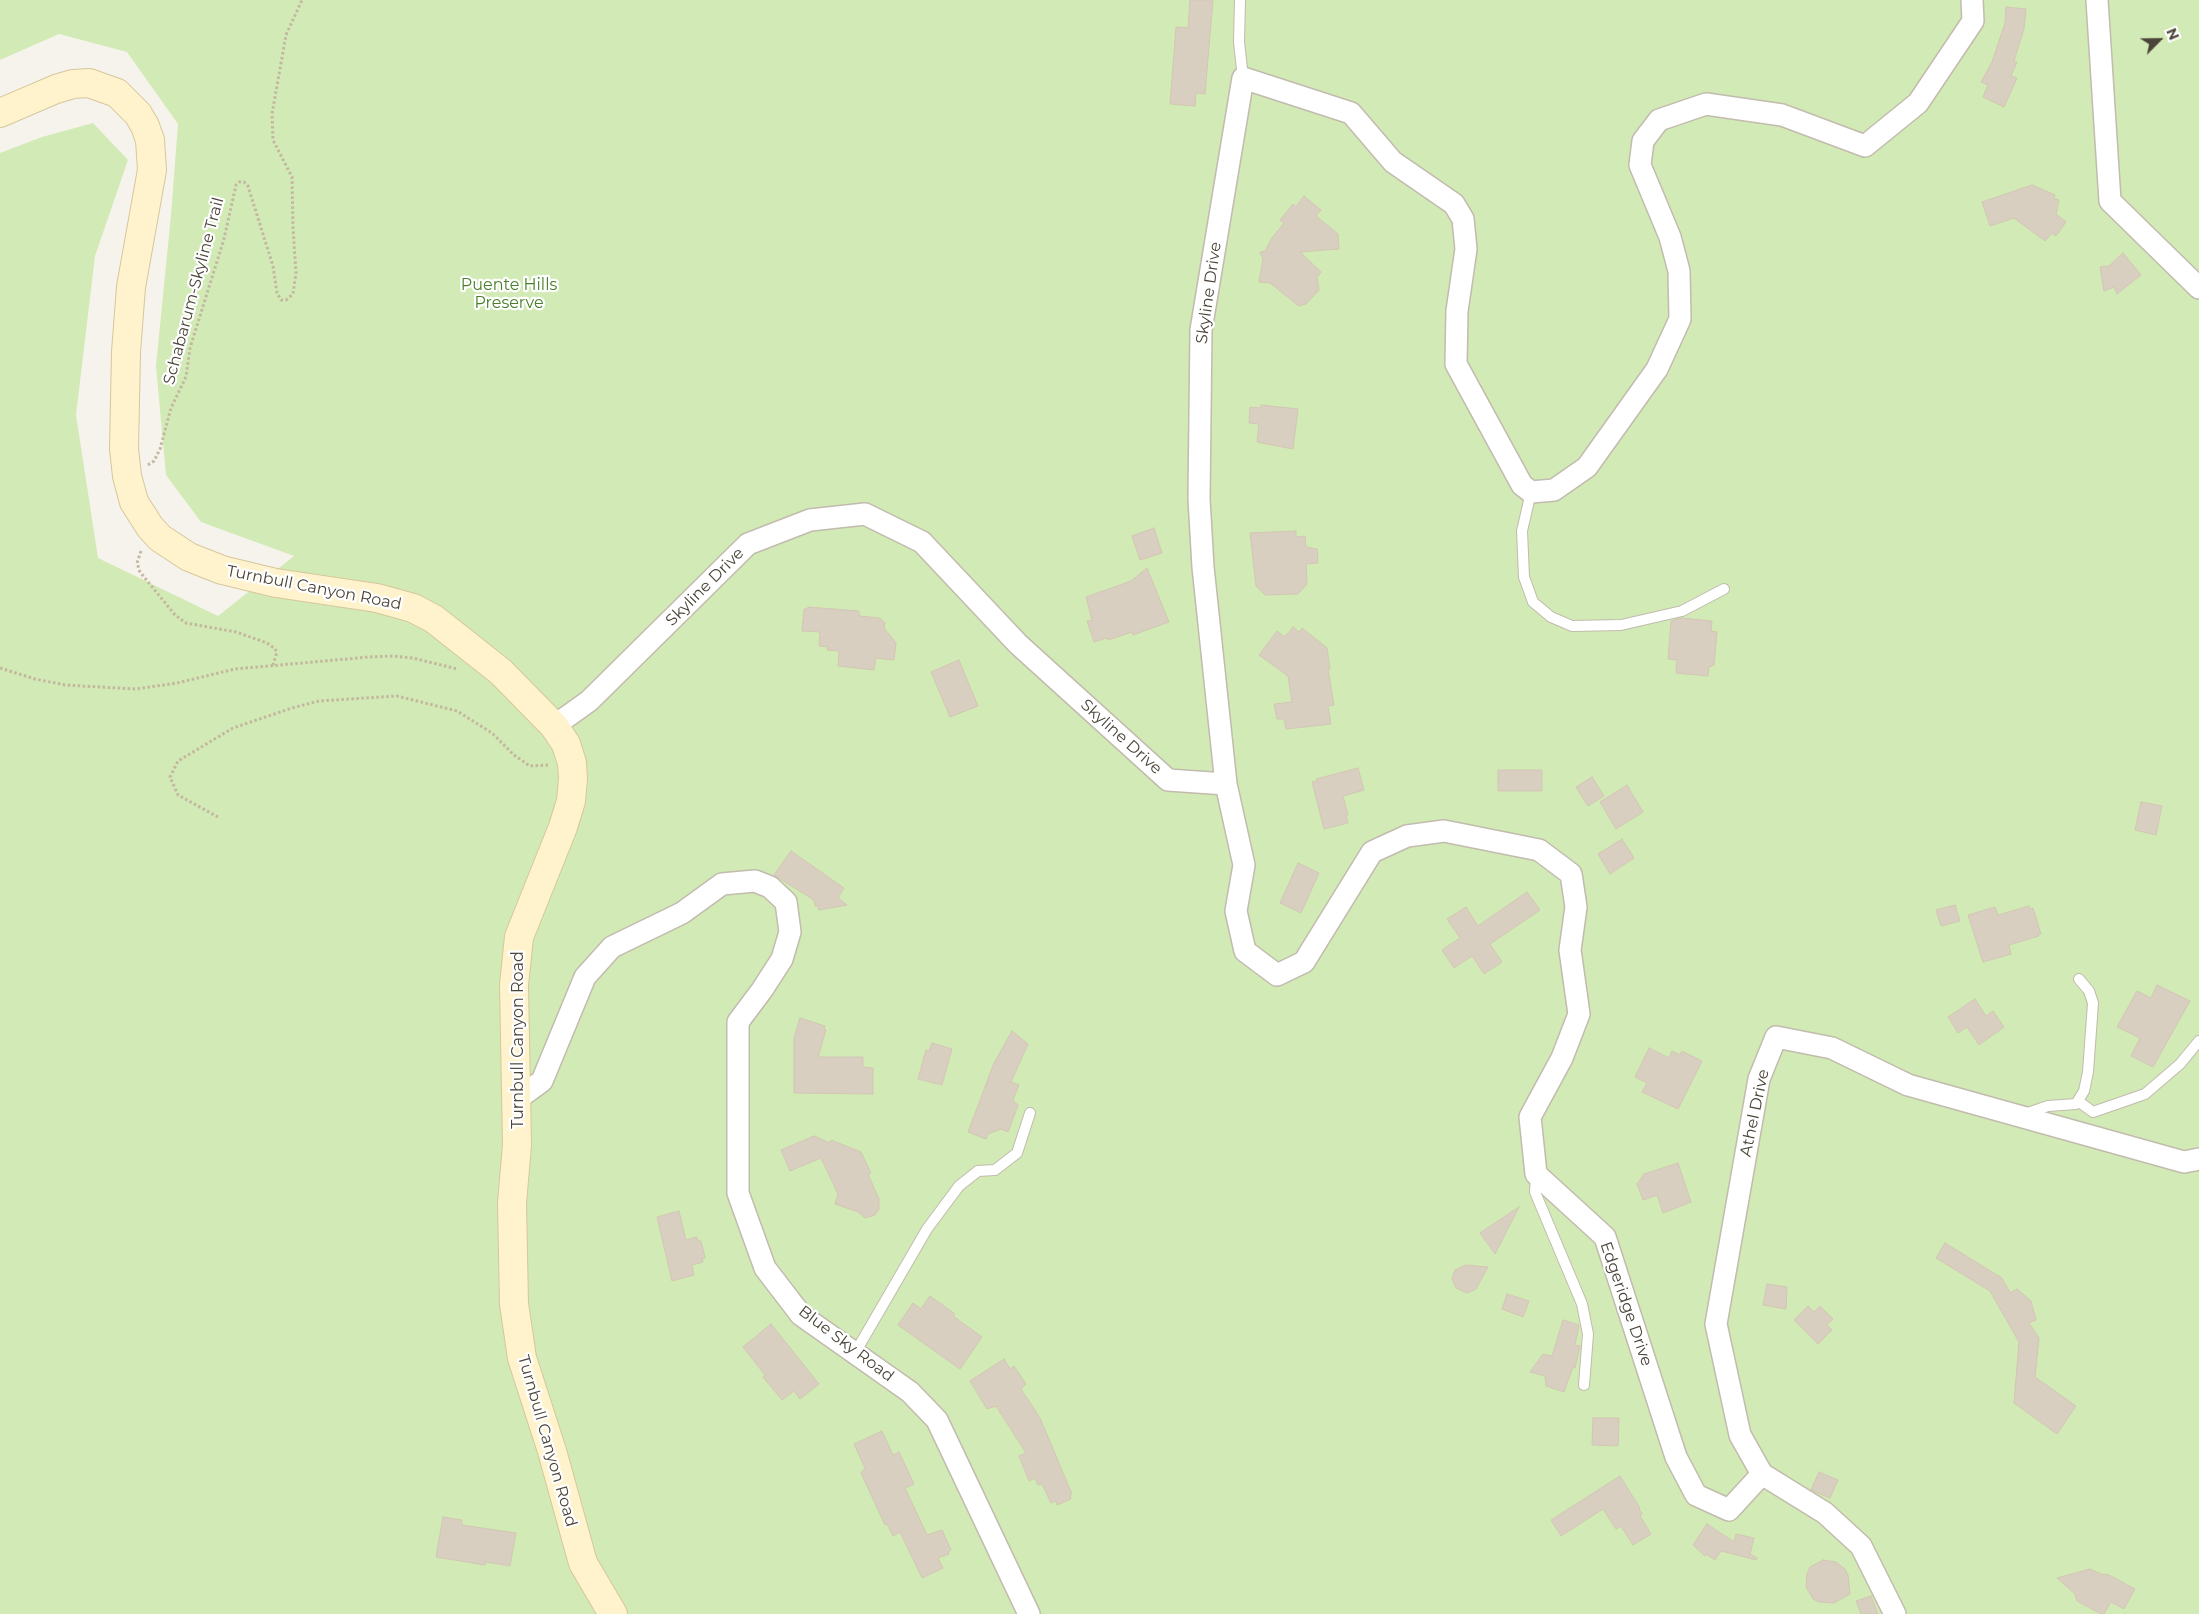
<!DOCTYPE html>
<style>
body{margin:0}
#map{position:relative;width:2199px;height:1614px;overflow:hidden;background:#f6f3ec;font-family:Montserrat,sans-serif}
canvas{display:block}
.north{position:absolute;left:2134px;top:15px;width:50px;height:50px;-webkit-text-stroke:4px #fff;paint-order:stroke;rotate:67deg;font-size:14px;font-weight:700;line-height:20px;text-align:center;color:#4b4439}
.north::after{content:'';display:block;margin:auto;width:18px;height:22px;background:#4b4439;clip-path:polygon(50% 0,100% 100%,50% 72%,0 100%)}
</style>
<div id="map">
<canvas width="2199" height="1614"></canvas>
<div class="north">N</div>
</div>
<script>
const c = document.querySelector('canvas').getContext('2d');
c.lineJoin = 'round';
function fill(path, color) {
  c.fillStyle = color;
  c.fill(path, 'evenodd');
}
function shape(rows) {
  const path = new Path2D();
  for (const r of rows) {
    path.moveTo(r[0], r[1]);
    for (let i = 2; i < r.length; i += 2) path.lineTo(r[i], r[i + 1]);
  }
  return path;
}
function trace(path, color, width, dash) {
  c.strokeStyle = color;
  c.lineWidth = width;
  c.lineCap = dash ? 'butt' : 'round';
  c.setLineDash(dash || []);
  c.stroke(path);
}
function drawText(font, color, halo, rows, align = 'center') {
  c.font = font + ' Montserrat,sans-serif';
  c.lineWidth = 4.5;
  c.setLineDash([]);
  c.textBaseline = 'middle';
  c.strokeStyle = halo;
  c.fillStyle = color;
  for (const [text, x, y, turn = 0] of rows) {
    c.save();
    c.translate(x, y);
    c.rotate((+turn || 0) * Math.PI / 180);
    c.textAlign = isNaN(turn) ? turn : align;
    if (halo) c.strokeText(text, 0, 0);
    c.fillText(text, 0, 0);
    c.restore();
  }
}
fill(shape([
 [0,0,2199,0,2199,1614,0,1614,0,153,42,137,93,123,128,160,95,256,76,415,98,558,218,616,294,556,201,522,166,475,156,366,171,215,178,124,127,52,59,34,0,60]
]), '#d2eab5');
const building = shape([
 [1190,0,1213,0,1205,94,1196,93,1195,106,1170,104,1176,27,1188,28,1190,0],
 [2006,7,2026,9,2024,29,2014,61,2017,62,2011,76,2017,78,2004,107,1983,97,1988,85,1981,82,1992,62,2005,23,2006,7],
 [2032,185,2055,195,2054,199,2059,200,2056,214,2066,222,2056,236,2052,233,2045,241,2014,218,1990,226,1982,202,2032,185],
 [1304,196,1321,210,1316,216,1338,234,1339,249,1300,252,1321,272,1317,277,1319,290,1306,304,1299,306,1270,283,1259,282,1263,259,1260,252,1265,251,1272,238,1284,223,1280,220,1293,204,1296,207,1304,196],
 [2123,253,2141,275,2117,294,2114,287,2104,291,2100,267,2109,266,2123,253],
 [1261,405,1298,409,1293,449,1257,442,1259,424,1249,423,1250,407,1261,408,1261,405],
 [1154,528,1162,553,1140,560,1132,536,1154,528],
 [1296,531,1296,537,1305,536,1306,547,1317,549,1318,563,1306,564,1307,584,1298,594,1265,595,1256,586,1250,533,1296,531],
 [1147,568,1169,622,1133,635,1132,632,1108,640,1107,638,1094,642,1087,621,1092,620,1086,597,1131,581,1147,568],
 [808,607,859,611,859,616,880,618,885,623,884,628,896,643,894,660,876,658,874,670,838,666,839,651,827,650,828,647,819,646,820,632,802,631,804,609,808,609,808,607],
 [1681,618,1712,621,1711,631,1717,632,1714,665,1709,667,1708,676,1676,673,1677,660,1668,659,1671,621,1681,618],
 [1293,627,1299,632,1302,628,1327,648,1330,669,1328,669,1334,705,1328,706,1331,724,1286,729,1284,719,1277,719,1274,704,1292,702,1288,676,1259,655,1277,631,1285,637,1293,627],
 [959,660,978,706,950,717,931,672,959,660],
 [1358,768,1364,790,1343,796,1348,815,1346,815,1348,823,1324,829,1312,782,1317,781,1316,779,1358,768],
 [1498,770,1542,770,1542,791,1498,791,1498,770],
 [1592,777,1604,796,1588,806,1576,787,1592,777],
 [1627,785,1643,812,1616,829,1600,802,1627,785],
 [2141,802,2162,806,2156,835,2135,830,2141,802],
 [1622,839,1634,858,1610,874,1598,854,1622,839],
 [791,851,844,888,838,898,847,905,819,910,818,906,815,906,814,900,774,875,791,851],
 [1298,863,1319,873,1301,913,1280,903,1298,863],
 [1527,892,1540,910,1490,944,1502,962,1484,974,1472,956,1454,968,1442,950,1460,938,1447,919,1466,907,1478,926,1527,892],
 [1955,905,1960,921,1941,926,1936,910,1955,905],
 [2029,906,2030,909,2033,908,2041,934,2038,934,2039,936,2009,945,2011,954,1983,962,1968,915,1995,907,1998,915,2029,906],
 [2157,985,2190,1001,2153,1067,2131,1056,2140,1038,2117,1027,2137,991,2151,998,2157,985],
 [1975,999,1986,1016,1993,1011,2004,1027,1979,1045,1967,1027,1958,1033,1948,1017,1975,999],
 [800,1018,825,1026,824,1029,826,1030,818,1057,863,1057,863,1067,873,1068,873,1094,794,1093,794,1038,800,1018],
 [1012,1031,1028,1044,1011,1082,1019,1085,1013,1100,1018,1105,1008,1132,1001,1129,988,1134,986,1139,968,1132,994,1063,1012,1031],
 [932,1043,952,1049,942,1085,918,1079,926,1050,929,1051,932,1043],
 [1649,1048,1669,1058,1672,1051,1680,1055,1682,1051,1702,1061,1678,1109,1642,1092,1647,1083,1635,1077,1649,1048],
 [814,1136,830,1143,831,1140,861,1152,871,1173,868,1174,879,1199,879,1209,875,1215,865,1218,858,1212,835,1204,838,1194,821,1158,790,1171,781,1150,814,1136],
 [1678,1163,1691,1202,1663,1213,1657,1195,1643,1200,1637,1184,1644,1174,1678,1163],
 [1519,1207,1495,1254,1480,1233,1519,1207],
 [679,1211,686,1240,697,1237,698,1241,701,1241,705,1258,702,1259,703,1262,692,1265,694,1275,672,1281,657,1217,679,1211],
 [1945,1243,2002,1278,2010,1293,2017,1289,2031,1301,2036,1320,2029,1323,2039,1338,2035,1377,2076,1406,2057,1434,2014,1403,2019,1342,1990,1291,1936,1258,1945,1243],
 [1466,1265,1488,1267,1476,1289,1467,1293,1456,1288,1452,1279,1455,1270,1466,1265],
 [1767,1284,1787,1287,1786,1309,1763,1305,1767,1284],
 [1507,1294,1529,1301,1523,1317,1502,1309,1507,1294],
 [930,1296,955,1314,953,1316,982,1337,960,1369,898,1325,913,1303,921,1309,930,1296],
 [1808,1306,1814,1312,1820,1306,1833,1319,1827,1325,1832,1330,1818,1344,1794,1320,1808,1306],
 [1563,1320,1579,1325,1575,1345,1580,1346,1575,1368,1573,1367,1564,1392,1546,1386,1545,1376,1530,1372,1543,1354,1552,1356,1563,1320],
 [771,1324,819,1384,800,1399,794,1391,782,1400,763,1377,765,1375,743,1347,771,1324],
 [1004,1359,1010,1369,1014,1366,1026,1384,1021,1389,1040,1418,1072,1494,1070,1495,1071,1499,1057,1505,1056,1501,1051,1503,1042,1484,1038,1485,1035,1478,1029,1481,1019,1456,1026,1453,996,1406,987,1409,970,1381,1004,1359],
 [1593,1418,1619,1418,1618,1446,1592,1445,1593,1418],
 [882,1431,893,1455,899,1452,914,1484,905,1488,927,1535,942,1530,951,1550,948,1552,949,1554,938,1558,943,1568,922,1578,900,1532,893,1536,887,1524,885,1525,861,1473,865,1468,854,1444,882,1431],
 [1819,1472,1838,1480,1830,1498,1811,1490,1819,1472],
 [1620,1476,1640,1508,1639,1509,1642,1514,1640,1516,1651,1534,1633,1545,1621,1526,1616,1529,1603,1509,1561,1536,1551,1520,1620,1476],
 [443,1517,462,1520,462,1525,516,1533,510,1566,486,1562,485,1565,436,1557,443,1517],
 [1707,1524,1734,1542,1736,1534,1754,1538,1750,1554,1757,1558,1756,1560,1721,1551,1715,1560,1706,1554,1705,1556,1693,1545,1707,1524],
 [1823,1560,1836,1562,1845,1569,1848,1575,1850,1594,1834,1603,1819,1602,1813,1599,1806,1587,1807,1574,1810,1567,1823,1560],
 [2090,1569,2103,1575,2104,1574,2109,1575,2135,1589,2124,1609,2111,1602,2104,1614,2101,1614,2077,1601,2075,1594,2057,1578,2090,1569],
 [1871,1596,1878,1614,1861,1614,1856,1601,1871,1596]
]);
fill(building, '#d8cfc1');
trace(building, '#d3c7b4', 1);
const lane = shape([
 [1240,0,1239,42,1243,78],
 [1531,492,1522,531,1524,577,1533,602,1551,617,1572,626,1621,625,1682,611,1724,589],
 [2078,1101,2093,1112,2145,1094,2180,1064,2199,1041],
 [2025,1114,2048,1106,2076,1104,2084,1091,2088,1072,2093,1003,2089,991,2079,979],
 [1536,1175,1535,1192,1582,1304,1588,1334,1584,1385],
 [855,1353,927,1229,959,1186,978,1171,995,1170,1017,1153,1030,1113]
]);
const street = shape([
 [2097,0,2110,201,2199,288],
 [554,726,589,701,748,544,810,520,865,514,922,542,1018,644,1168,780,1226,784],
 [516,1100,542,1081,585,977,612,947,682,913,722,884,755,881,770,887,786,902,790,932,782,959,762,990,738,1022,738,1193,765,1268,801,1315,910,1392,937,1420,1029,1614],
 [1762,1474,1740,1435,1716,1324,1759,1079,1776,1037,1832,1048,1908,1085,2184,1162,2199,1159],
 [1895,1614,1861,1546,1825,1513,1762,1474,1729,1510,1696,1495,1676,1457,1605,1237,1536,1174,1530,1117,1562,1058,1579,1014,1570,950,1576,907,1571,874,1539,850,1444,831,1407,836,1372,852,1304,962,1277,975,1245,951,1236,911,1244,865,1226,784,1203,567,1199,499,1201,330,1243,78,1351,113,1393,162,1454,204,1463,219,1466,249,1457,311,1456,364,1522,485,1531,492,1554,490,1587,467,1657,369,1680,319,1679,271,1670,237,1640,165,1643,141,1659,120,1706,104,1782,115,1865,146,1918,103,1973,21,1972,0]
]);
const secondary = shape([
 [0,113,56,89,73,84,89,83,117,93,138,114,145,126,150,140,152,170,131,287,126,352,124,449,127,476,134,502,150,527,160,538,189,557,222,570,276,583,377,598,413,608,434,619,501,672,554,726,566,744,572,763,573,779,571,801,563,827,519,937,514,985,517,1145,512,1203,514,1304,522,1358,552,1451,583,1563,613,1614]
]);
trace(lane, '#c2bbae', 12);
trace(street, '#c2bbae', 24);
trace(secondary, '#d6c79b', 30);
trace(shape([
 [148,465,154,461,160,449,171,408,186,377,190,348,224,239,236,185,239,182,244,182,248,186,251,196,273,266,277,293,281,300,286,300,293,294,296,273,293,228,292,177,273,140,272,114,286,35,302,0],
 [141,551,137,563,140,572,175,615,186,623,236,632,267,643,274,648,277,652,273,665],
 [0,668,35,679,65,685,136,689,177,683,235,669,369,657,393,656,413,658,457,669],
 [218,817,178,795,170,777,178,761,233,728,292,708,319,701,397,696,457,711,492,733,514,755,530,766,549,765]
]), '#c4b79f', 3, [2.5, 2.5]);
trace(lane, '#fff', 10);
trace(street, '#fff', 21);
trace(secondary, '#fff3cd', 28);
drawText('16px', '#4a7f2a', '#fff', [
 ["Puente Hills",509,285],
 ["Preserve",509,303]
]);
drawText('16px', '#4b4439', '#fff', [
 ["Schabarum-Skyline Trail",194,291,-75],
 ["Skyline Drive",1209,293,-82],
 ["Skyline Drive",705,587,-45],
 ["Turnbull Canyon Road",314,588,11],
 ["Skyline Drive",1121,737,42],
 ["Turnbull Canyon Road",518,1040,-90],
 ["Athel Drive",1755,1113,-78],
 ["Edgeridge Drive",1626,1304,71],
 ["Blue Sky Road",846,1344,37],
 ["Turnbull Canyon Road",547,1441,74]
]);
</script>
